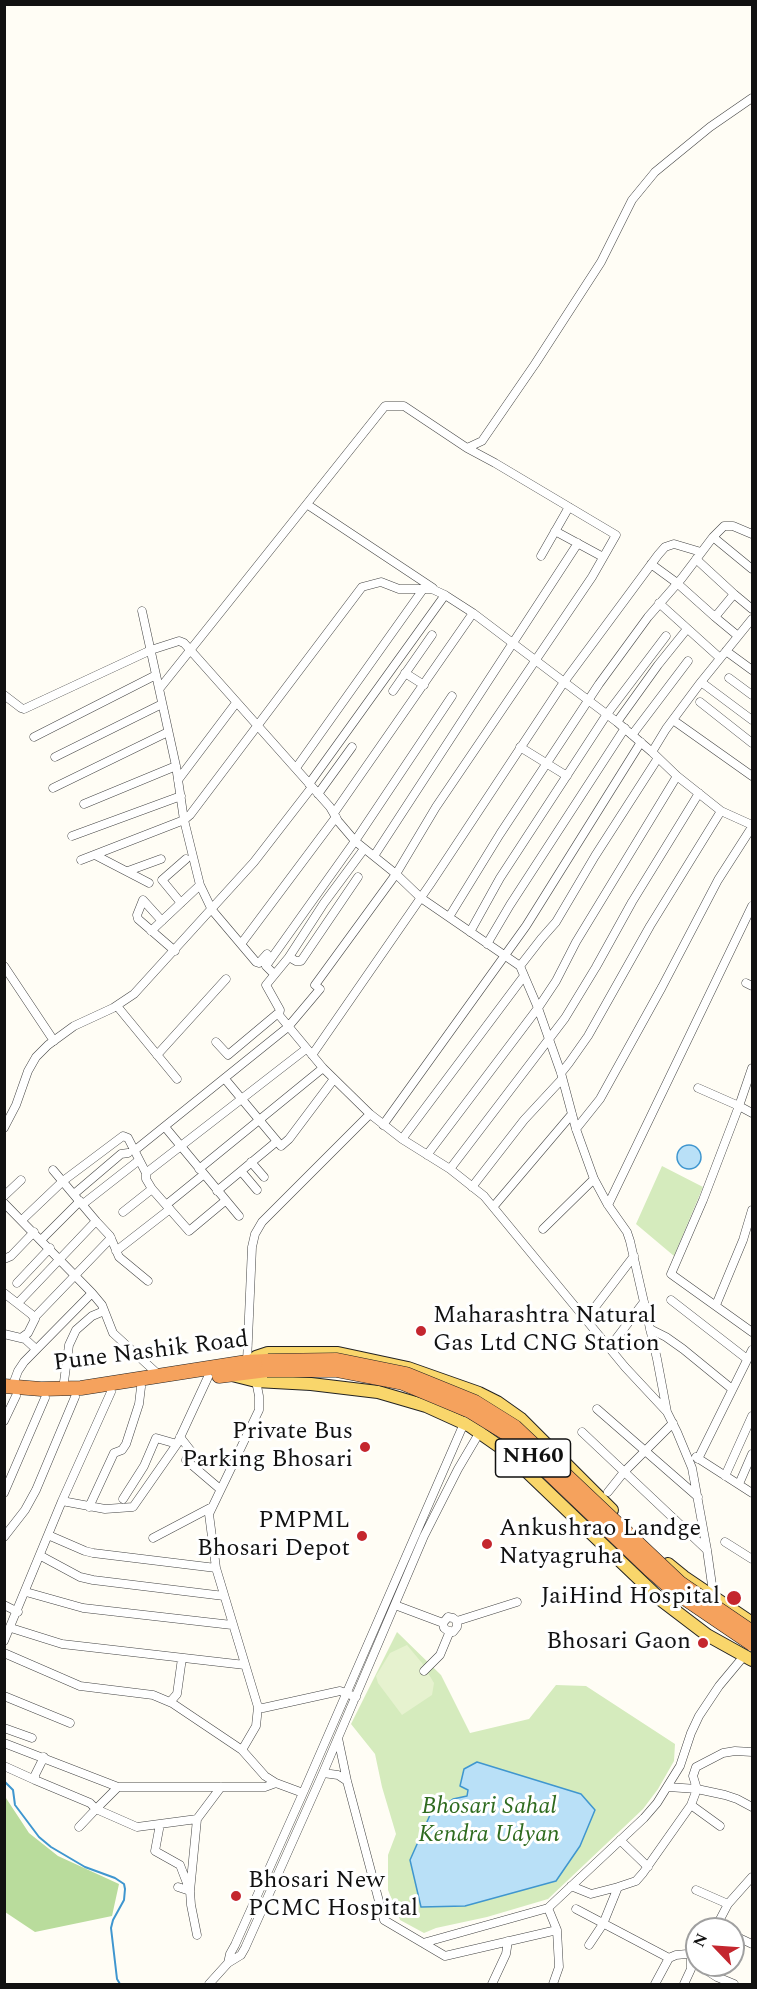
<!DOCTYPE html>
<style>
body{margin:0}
#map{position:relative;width:757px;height:1989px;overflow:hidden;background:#fffdf5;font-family:Spectral,serif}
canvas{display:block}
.frame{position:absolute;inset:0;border:6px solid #111;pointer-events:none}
.north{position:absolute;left:685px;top:1917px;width:60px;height:60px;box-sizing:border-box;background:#fff;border:2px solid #a0a0a0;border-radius:50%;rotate:295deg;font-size:16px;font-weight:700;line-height:24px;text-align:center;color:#111}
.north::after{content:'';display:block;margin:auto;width:21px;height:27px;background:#c4262e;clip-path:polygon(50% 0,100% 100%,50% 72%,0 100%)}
</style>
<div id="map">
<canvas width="757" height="1989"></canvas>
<div class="frame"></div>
<div class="north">N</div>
</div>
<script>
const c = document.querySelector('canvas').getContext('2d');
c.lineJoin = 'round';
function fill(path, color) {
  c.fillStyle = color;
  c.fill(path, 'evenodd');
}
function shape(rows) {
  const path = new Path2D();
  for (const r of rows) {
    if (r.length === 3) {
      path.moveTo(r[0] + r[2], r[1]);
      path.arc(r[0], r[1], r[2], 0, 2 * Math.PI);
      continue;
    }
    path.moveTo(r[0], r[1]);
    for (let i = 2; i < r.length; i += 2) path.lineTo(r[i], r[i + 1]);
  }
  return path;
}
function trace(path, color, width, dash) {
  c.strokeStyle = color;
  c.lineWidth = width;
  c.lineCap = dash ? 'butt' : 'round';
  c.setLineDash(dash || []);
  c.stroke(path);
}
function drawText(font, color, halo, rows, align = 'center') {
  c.font = font + ' Spectral,serif';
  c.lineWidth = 6;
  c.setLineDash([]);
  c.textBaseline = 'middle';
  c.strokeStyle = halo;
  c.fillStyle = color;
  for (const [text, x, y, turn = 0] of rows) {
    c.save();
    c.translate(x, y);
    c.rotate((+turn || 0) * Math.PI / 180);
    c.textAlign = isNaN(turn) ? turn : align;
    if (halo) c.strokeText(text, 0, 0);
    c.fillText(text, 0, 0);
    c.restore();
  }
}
fill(shape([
 [662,1166,703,1187,674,1256,636,1224],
 [397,1632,441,1675,470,1733,529,1719,556,1685,586,1686,675,1744,674,1761,658,1789,643,1809,548,1899,487,1917,436,1928,424,1933,400,1920,388,1890,388,1855,396,1834,382,1787,375,1754,351,1724]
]), '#d5ebbd');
fill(shape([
 [4,1795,29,1833,58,1856,119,1884,112,1916,35,1932,5,1912]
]), '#b9dc9c');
fill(shape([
 [407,1645,422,1663,434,1683,432,1695,402,1715,378,1683,376,1676,390,1653]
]), '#e6f2cf');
const water = shape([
 [689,1157,12],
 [477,1762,581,1794,595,1810,580,1846,556,1881,465,1906,421,1907,410,1860,430,1815,453,1799,467,1796,468,1790,460,1786,464,1769,477,1762]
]);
fill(water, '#b9e0f7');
trace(water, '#3f96cf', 1.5);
trace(shape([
 [4,1781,13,1790,15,1805,39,1837,51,1847,85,1867,115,1878,124,1884,125,1889,124,1900,113,1920,111,1928,117,1979,120,1984]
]), '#3f96cf', 2);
const street = shape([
 [308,505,433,588],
 [555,531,603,557],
 [713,537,752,569],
 [541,556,569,507],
 [651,564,677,583,715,617,734,594,696,559],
 [734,594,752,609],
 [659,603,720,658],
 [142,611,176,766,184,820,200,885,212,910,256,962,259,963,267,954],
 [715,617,738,636],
 [726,651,752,670],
 [405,673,424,685],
 [729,678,752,695],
 [701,682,752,720],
 [160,688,385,406,404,406,467,448,482,441,535,364,601,262,632,200,655,172,710,127,752,98],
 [393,691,432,635],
 [4,695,21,708,24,709,151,650,179,641,184,643,330,807,338,821,355,841,396,874,421,898,520,966,538,1008,561,1073,576,1129,594,1179,608,1205,627,1232,630,1241,657,1359,667,1412,677,1432,692,1468,707,1550,714,1599],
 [700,702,752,743],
 [673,720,752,776],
 [617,722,658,665,687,629],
 [632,735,688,661],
 [34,737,156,675],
 [520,747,567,776],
 [652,752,666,729,701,682,752,619],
 [55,757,162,704],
 [296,768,424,588],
 [178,780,236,703],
 [309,784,445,595,473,613,617,722,652,752,677,776,721,811,752,825],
 [53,788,168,732],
 [318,794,352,747],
 [84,804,176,766],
 [334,813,473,613],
 [72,836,181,796],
 [364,849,324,903,289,957,266,985,280,1010,279,1015,323,1068,370,1114,402,1139,450,1169,484,1196,625,1367,667,1412],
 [95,855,149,883],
 [374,856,578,543],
 [81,860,184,820,190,815,362,587,381,582,399,589,432,589,445,595],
 [128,871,161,859],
 [181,903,162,880,186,859],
 [449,917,500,834,599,684,648,617,682,578,713,537,724,526,733,526,752,534],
 [162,921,143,900,137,915,138,919,175,951],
 [151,931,200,885],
 [470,932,500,878,607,714,666,636],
 [241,944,336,817],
 [487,944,510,905,625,728],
 [289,957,296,961,301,961,358,877],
 [4,966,54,1041],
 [520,966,541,939,556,922,595,856,658,758],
 [274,974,266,966,355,841,452,696],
 [746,983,752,986],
 [117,1006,177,1079],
 [216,1042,228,1055,277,1014,279,1015],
 [157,1055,226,979],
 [312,1055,431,883,564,682,658,555,665,547,674,544,701,552],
 [561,1073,569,1063,588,1036,650,926,721,811],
 [225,1079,281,1146,289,1139,334,1079],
 [698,1088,739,1106,752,1068],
 [752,1113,739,1106,703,1200,671,1274,752,1332],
 [383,1125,526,926,641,742],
 [165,1127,239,1216],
 [4,1128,16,1105,28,1071,36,1057,48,1045,74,1026,113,1008,134,994,254,862,312,787],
 [576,1129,600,1099,662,987,718,880,752,827],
 [402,1139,524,976],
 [134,1151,288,1027,320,989,315,985,396,874,436,807,592,577,616,535,495,463,467,448],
 [427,1155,538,1008,556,981,576,942,677,776],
 [251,1162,264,1177],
 [199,1169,323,1068],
 [450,1169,565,1018,596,967,632,902,699,793],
 [241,1171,257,1190],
 [472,1187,524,1120,562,1079],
 [217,1191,276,1142],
 [74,1194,121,1154,128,1153],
 [4,1196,21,1180],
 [225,1201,189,1231,152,1189,146,1179,146,1173,306,1049],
 [4,1203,92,1293,24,1362,18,1371,12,1387],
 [83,1204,138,1161],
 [166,1205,203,1175],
 [608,1205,752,906],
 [494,1206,572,1114],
 [123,1212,152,1189],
 [22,1220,63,1181,123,1136,128,1138,146,1173],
 [96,1221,110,1236,119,1257,148,1281],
 [543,1229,594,1179],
 [41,1240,80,1201],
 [116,1251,170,1209],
 [4,1259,11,1256,34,1232],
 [17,1283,50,1248],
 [4,1293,31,1314,35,1319,28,1333,21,1338],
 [92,1293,102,1305,113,1333,160,1376],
 [671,1300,747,1359],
 [18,1303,96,1221,53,1170],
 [716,1305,743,1240,752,1210],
 [34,1318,111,1238],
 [586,1319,634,1256],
 [650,1329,666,1337,683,1349,732,1389],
 [4,1334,25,1339,36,1349],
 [609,1348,644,1302],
 [247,1362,252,1247,255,1234,262,1222,370,1114],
 [63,1389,69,1345,76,1330,92,1316,104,1311],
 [597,1409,698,1497],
 [4,1421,16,1396],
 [582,1432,707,1550],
 [180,1437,191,1451,186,1460,220,1489],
 [696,1457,752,1493],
 [698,1459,752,1350],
 [725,1476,752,1416],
 [739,1484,752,1454],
 [608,1492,624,1472,673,1423],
 [4,1493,45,1398],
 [123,1499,144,1466,156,1438,177,1444],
 [62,1501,105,1509,133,1507,177,1444,208,1377],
 [89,1507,114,1453,122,1450,126,1444,139,1404,141,1387],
 [48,1535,85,1551,93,1553,216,1568],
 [4,1537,25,1510,36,1490,75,1397],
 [153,1538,210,1508],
 [725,1542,752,1559],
 [41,1556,80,1577,93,1580,224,1596],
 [26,1592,83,1608,232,1625],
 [4,1605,18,1612],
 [395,1605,443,1623,444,1628,448,1631,453,1632,457,1627,457,1621,453,1618,448,1617,443,1623],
 [457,1621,517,1602],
 [11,1628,62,1644,245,1665],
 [4,1641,62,1501,111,1392],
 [4,1653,80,1686,153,1695,172,1703,242,1750,256,1726,258,1707,216,1568,209,1514,259,1410,259,1396,256,1381],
 [424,1671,440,1655,450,1631],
 [4,1696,70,1723],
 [170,1702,177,1694,182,1658],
 [258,1707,263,1708,340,1691,356,1697],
 [4,1728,32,1738],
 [338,1738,347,1781,384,1920,445,1956,557,1930],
 [4,1743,118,1787,265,1787,276,1783],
 [242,1750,265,1776,276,1783,303,1793],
 [44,1757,35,1775,35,1780,90,1803,96,1809,79,1827],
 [4,1766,35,1780],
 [323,1773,338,1775,347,1781],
 [118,1787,96,1809,137,1827,197,1819,221,1787],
 [668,1787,697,1789,725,1795,737,1799,752,1807],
 [691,1805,720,1826],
 [160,1824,155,1851,180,1865,190,1891,178,1887],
 [620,1840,648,1867],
 [571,1886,591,1894,618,1887],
 [696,1890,728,1904],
 [548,1908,557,1930,559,1967,553,1984],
 [576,1909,669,1958,676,1955,687,1954,691,1956,697,1953],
 [715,1929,728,1904,752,1877],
 [197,1935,191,1905,190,1891,197,1819],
 [733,1935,752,1944],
 [423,1943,548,1908,644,1818,657,1803,680,1766,691,1733,699,1716,719,1686,744,1656],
 [589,1945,603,1924,618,1887,636,1881,643,1873,691,1805,697,1789,693,1776,696,1767,723,1753,735,1751,752,1752],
 [228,1963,230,1954,235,1945,303,1793,465,1421],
 [698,1965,717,1977,734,1984],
 [209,1984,228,1963,241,1955,245,1948,323,1773,424,1536,458,1469,481,1430],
 [492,1984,506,1954,508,1941],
 [655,1984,669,1958],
 [684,1984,691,1969,691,1956]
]);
const primary = shape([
 [250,1362,256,1357,268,1353,338,1353,408,1368,479,1393,497,1402,521,1419,612,1510],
 [232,1375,256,1381,311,1384,378,1392,426,1406,470,1426,503,1449,661,1600,707,1635,752,1660],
 [668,1564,684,1577,752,1623]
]);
const highway = shape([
 [219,1376,267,1370],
 [4,1386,41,1389,81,1388,247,1362,268,1361]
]);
trace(street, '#444', 9);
trace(primary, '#222', 14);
trace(highway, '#222', 15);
trace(street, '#fff', 8);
trace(primary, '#f9d66b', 12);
trace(highway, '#f5a25d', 14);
const highwayBridge = shape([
 [268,1361,337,1360,406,1374,475,1402,515,1427,680,1583,752,1632],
 [267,1370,336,1370,403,1383,470,1411,509,1435,649,1569,674,1591,752,1644]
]);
trace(highwayBridge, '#222', 15, []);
trace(highwayBridge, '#f5a25d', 14);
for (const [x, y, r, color] of [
 [421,1331,6,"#c4262e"],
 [365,1447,6,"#c4262e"],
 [362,1536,6,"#c4262e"],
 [487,1544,6,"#c4262e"],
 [734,1598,8,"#c4262e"],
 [703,1643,6,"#c4262e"],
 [236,1896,6,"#c4262e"]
]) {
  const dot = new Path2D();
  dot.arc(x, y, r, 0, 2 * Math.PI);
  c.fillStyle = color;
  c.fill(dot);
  trace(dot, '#fff', 2);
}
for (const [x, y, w] of [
 [533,1458,75]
]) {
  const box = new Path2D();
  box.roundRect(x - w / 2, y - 19, w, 38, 4.5);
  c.fillStyle = '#fff';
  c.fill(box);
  trace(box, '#111', 1.5);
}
drawText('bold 22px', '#111', null, [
 ["NH60",533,1458]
]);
drawText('24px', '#111', '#fff', [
 ["Maharashtra Natural",433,1317,"left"],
 ["Gas Ltd CNG Station",433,1345,"left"],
 ["Private Bus",353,1433],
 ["Parking Bhosari",353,1461],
 ["PMPML",350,1522],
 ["Bhosari Depot",350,1550],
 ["Ankushrao Landge",499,1530,"left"],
 ["Natyagruha",499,1558,"left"],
 ["JaiHind Hospital",720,1598],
 ["Bhosari Gaon",691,1643],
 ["Bhosari New",248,1882,"left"],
 ["PCMC Hospital",248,1910,"left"]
], 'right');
drawText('24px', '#111', '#fff', [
 ["Pune Nashik Road",151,1353,-7]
]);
drawText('italic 24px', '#2f6b1f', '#fff', [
 ["Bhosari Sahal",489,1808],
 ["Kendra Udyan",489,1836]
]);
</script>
